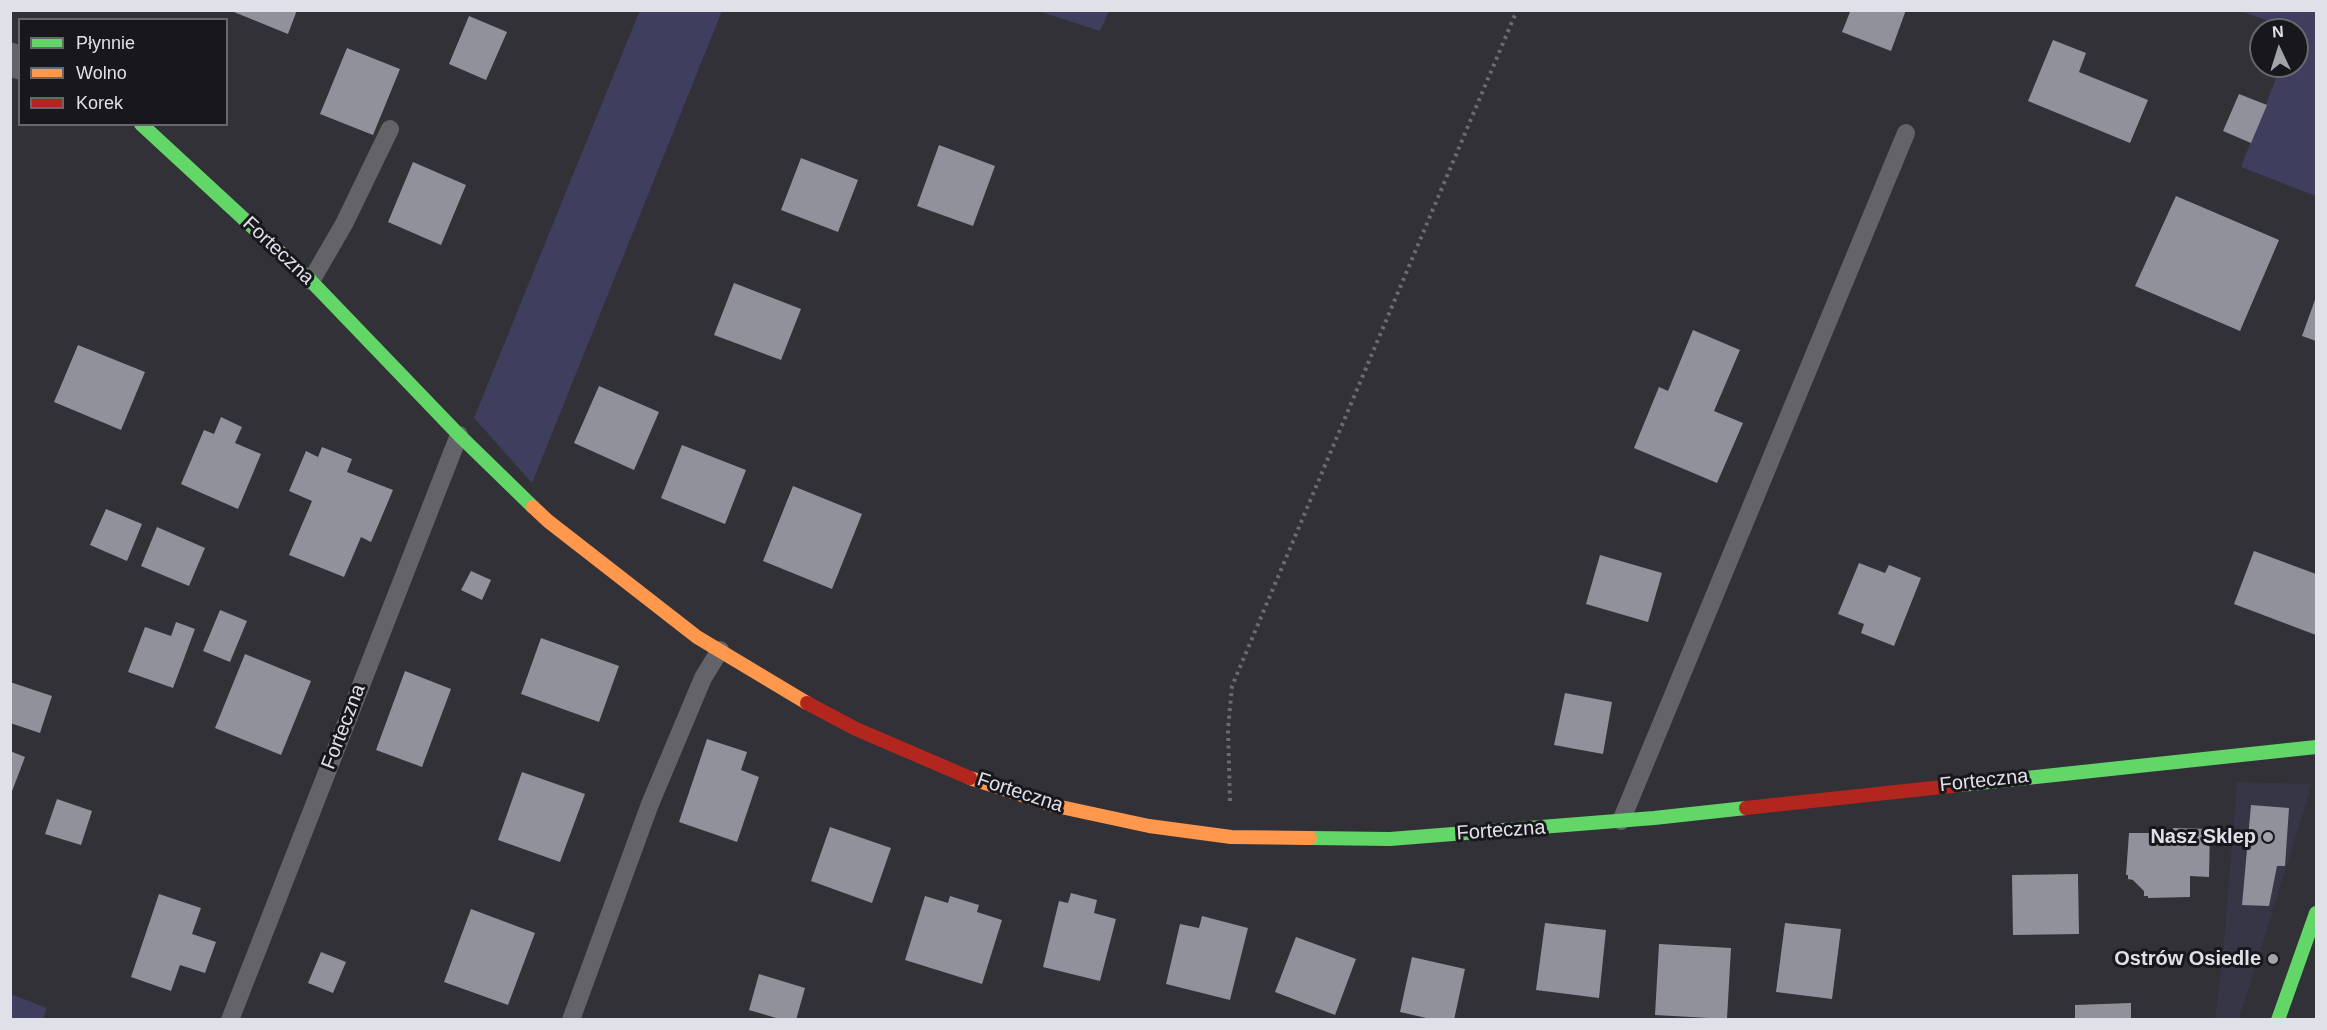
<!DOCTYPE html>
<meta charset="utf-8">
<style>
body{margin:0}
#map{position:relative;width:2327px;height:1030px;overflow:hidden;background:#313137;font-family:Helvetica,sans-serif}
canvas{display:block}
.frame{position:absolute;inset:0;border:12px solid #e0e0e8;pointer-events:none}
.legend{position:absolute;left:18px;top:18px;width:210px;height:108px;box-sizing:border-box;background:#17171c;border:2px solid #67676e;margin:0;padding:8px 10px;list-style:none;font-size:18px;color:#e0e0e8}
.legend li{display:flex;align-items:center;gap:12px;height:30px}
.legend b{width:30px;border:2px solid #67676e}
.north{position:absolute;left:2249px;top:18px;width:60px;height:60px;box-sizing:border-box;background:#17171c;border:2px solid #67676e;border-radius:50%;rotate:356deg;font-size:16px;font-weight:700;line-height:24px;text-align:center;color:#e0e0e8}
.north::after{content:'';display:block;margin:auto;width:21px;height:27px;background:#a3a3aa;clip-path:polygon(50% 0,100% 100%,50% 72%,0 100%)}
</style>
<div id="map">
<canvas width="2327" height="1030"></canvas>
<div class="frame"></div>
<ul class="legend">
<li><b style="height:8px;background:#63d668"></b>Płynnie</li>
<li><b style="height:8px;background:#ff974d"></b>Wolno</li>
<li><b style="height:8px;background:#b3261e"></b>Korek</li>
</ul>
<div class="north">N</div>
</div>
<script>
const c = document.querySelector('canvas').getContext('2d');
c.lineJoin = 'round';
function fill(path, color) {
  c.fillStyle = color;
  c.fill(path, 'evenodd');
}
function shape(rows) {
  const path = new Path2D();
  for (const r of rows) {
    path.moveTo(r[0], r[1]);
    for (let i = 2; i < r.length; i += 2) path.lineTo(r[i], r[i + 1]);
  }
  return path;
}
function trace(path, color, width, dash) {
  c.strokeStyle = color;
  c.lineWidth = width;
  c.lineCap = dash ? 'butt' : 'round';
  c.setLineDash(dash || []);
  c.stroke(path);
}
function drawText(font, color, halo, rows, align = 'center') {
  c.font = font + ' Helvetica,sans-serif';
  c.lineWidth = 6;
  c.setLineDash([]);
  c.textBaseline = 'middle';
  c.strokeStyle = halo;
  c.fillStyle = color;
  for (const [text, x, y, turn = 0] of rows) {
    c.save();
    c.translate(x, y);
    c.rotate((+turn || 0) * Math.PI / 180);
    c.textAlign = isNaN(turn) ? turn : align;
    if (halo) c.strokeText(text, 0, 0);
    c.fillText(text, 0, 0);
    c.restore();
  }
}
fill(shape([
 [2237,782,2312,784,2239,1019,2215,1020,2223,955]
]), '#363647');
fill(shape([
 [640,10,722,11,532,483,474,418],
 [1038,11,1109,11,1100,31],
 [2240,11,2316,11,2316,196,2241,167,2281,66,2297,66,2297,30],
 [11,994,47,1008,43,1019,11,1019]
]), '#403e5e');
fill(shape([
 [229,10,297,10,288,34],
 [1906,10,1891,51,1842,32,1850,12,1846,10],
 [469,16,507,32,486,80,449,64],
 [2053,40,2086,53,2079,72,2148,100,2130,143,2028,101],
 [347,48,400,69,373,135,320,114],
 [2239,94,2267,105,2251,143,2223,131],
 [939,145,995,166,973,226,917,206],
 [801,158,858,180,838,232,781,210],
 [413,162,466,185,441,245,388,222],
 [2176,196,2279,240,2240,331,2135,286],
 [734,283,801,309,781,360,714,335],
 [2316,297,2316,341,2302,336],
 [1693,330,1740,350,1714,411,1743,423,1717,483,1634,448,1659,387,1668,391],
 [78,345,145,372,121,430,54,402],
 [599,386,659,412,634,470,574,443],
 [221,417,242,427,235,443,261,454,238,509,181,484,204,430,214,434],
 [682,445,746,470,725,524,661,498],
 [322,447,352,459,347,472,393,490,371,542,361,537,344,577,289,555,312,501,289,491,306,451,318,457],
 [793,486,862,514,832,589,763,561],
 [106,509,142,524,127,561,90,545],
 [157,527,205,548,189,586,141,566],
 [2254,551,2316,574,2316,635,2234,604],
 [1600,555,1662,573,1648,622,1586,604],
 [1859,563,1885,573,1889,565,1921,578,1894,646,1861,633,1864,624,1838,614],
 [471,571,491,580,482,600,461,590],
 [220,610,247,621,230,662,203,651],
 [176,622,195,629,173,688,128,672,145,627,171,636],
 [541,638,619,666,599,722,521,694],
 [245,654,311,681,281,755,215,728],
 [405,671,451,689,422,767,376,750],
 [10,682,52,696,40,733,10,723],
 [1565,693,1612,702,1603,754,1554,745],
 [707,739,747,752,741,770,759,777,737,842,679,822],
 [10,751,25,757,11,794,10,794],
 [522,772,585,794,560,862,498,840],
 [57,799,92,811,81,845,45,834],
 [2251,805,2289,808,2285,866,2277,866,2269,906,2242,905],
 [830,827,891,848,872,903,811,881],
 [2173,828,2210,829,2209,877,2190,876,2190,897,2148,898,2148,896,2144,896,2144,891,2133,880,2128,879,2128,875,2126,875,2129,833,2173,833],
 [2078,874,2079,934,2013,935,2012,875],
 [1071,893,1097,900,1094,913,1116,919,1100,981,1043,967,1059,901,1068,903],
 [159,894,201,908,192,934,216,942,205,973,180,965,171,991,131,977],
 [925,896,948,903,950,896,979,905,977,912,1002,920,982,984,905,960],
 [471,909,535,933,508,1005,444,982],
 [1202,916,1248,928,1230,1000,1166,984,1180,924,1199,928],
 [1545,923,1606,930,1599,998,1536,990],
 [1785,923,1841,929,1832,999,1776,992],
 [1296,937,1356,959,1335,1015,1275,992],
 [1659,944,1731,948,1727,1019,1655,1015],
 [321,952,346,962,333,993,308,983],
 [1412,957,1465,969,1454,1020,1435,1020,1400,1012],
 [759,974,805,988,796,1020,783,1020,749,1010],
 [2131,1003,2131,1020,2075,1020,2075,1005]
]), '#91919b');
trace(shape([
 [1230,801,1228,729,1232,686,1517,10]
]), '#6c6c6f', 4, [3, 4.5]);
trace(shape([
 [311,281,344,224,390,129],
 [1621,821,1906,133],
 [230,1020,459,435],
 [571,1020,650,804,703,678,720,650]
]), '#646468', 18);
trace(shape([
 [10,59,20,63]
]), '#646468', 33);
trace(shape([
 [141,124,311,281,459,435,533,507],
 [1961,785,2316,747],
 [1310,838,1390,839,1654,818,1746,808],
 [2278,1020,2316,913]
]), '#63d668', 14);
trace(shape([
 [533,507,548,521,697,637,807,703],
 [970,778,1056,806,1149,826,1231,837,1310,838]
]), '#ff974d', 14);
trace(shape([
 [807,703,856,729,970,778],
 [1746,808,1961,785]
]), '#b3261e', 14);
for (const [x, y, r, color] of [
 [2268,837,6,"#a3a3aa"],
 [2273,959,6,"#a3a3aa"]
]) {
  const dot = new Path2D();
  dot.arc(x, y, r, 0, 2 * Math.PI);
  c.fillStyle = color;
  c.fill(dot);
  trace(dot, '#17171c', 2);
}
drawText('20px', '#e0e0e8', '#17171c', [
 ["Forteczna",278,251,43],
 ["Forteczna",344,727,-69],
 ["Forteczna",1984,781,-6],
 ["Forteczna",1020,793,18],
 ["Forteczna",1501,831,-4]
]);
drawText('bold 20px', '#e0e0e8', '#17171c', [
 ["Nasz Sklep",2256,837],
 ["Ostrów Osiedle",2261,959]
], 'right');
</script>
